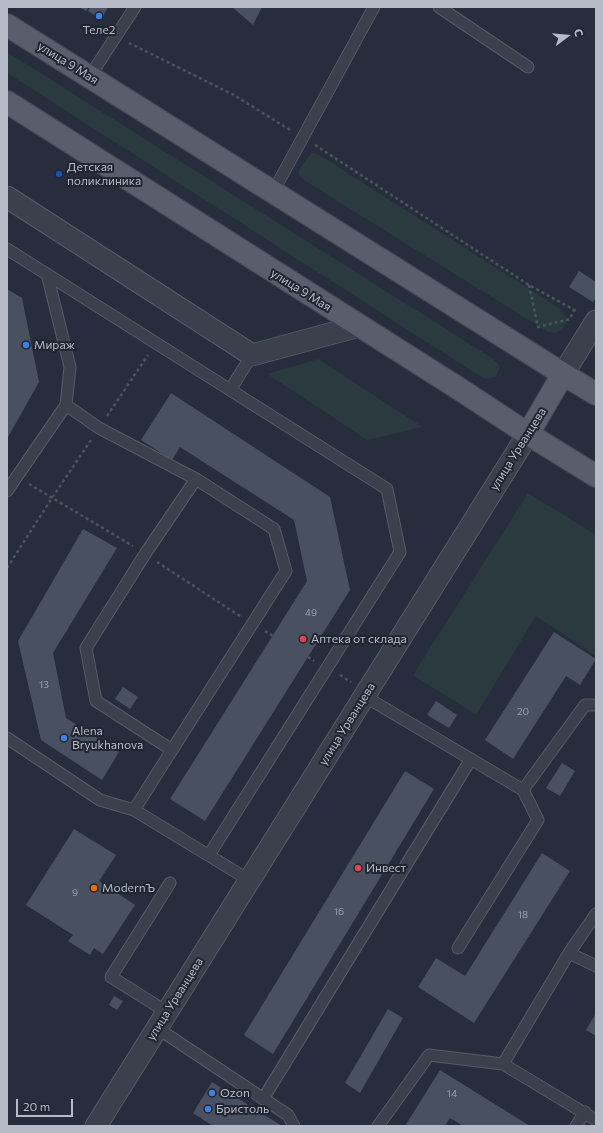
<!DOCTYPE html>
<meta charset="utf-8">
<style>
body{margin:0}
#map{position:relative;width:603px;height:1133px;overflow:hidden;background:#272d3c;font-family:Commissioner,sans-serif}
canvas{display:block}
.frame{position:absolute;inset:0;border:8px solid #b7bbc7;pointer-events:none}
.north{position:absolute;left:547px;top:16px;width:40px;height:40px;-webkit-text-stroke:3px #202531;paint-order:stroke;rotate:74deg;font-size:11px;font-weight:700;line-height:16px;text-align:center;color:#b7bbc7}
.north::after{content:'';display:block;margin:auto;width:14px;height:18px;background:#b7bbc7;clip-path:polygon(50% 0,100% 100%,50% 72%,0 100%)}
.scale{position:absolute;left:16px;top:1099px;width:57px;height:18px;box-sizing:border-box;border:2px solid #b7bbc7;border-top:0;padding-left:5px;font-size:12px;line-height:14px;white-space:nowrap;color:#b7bbc7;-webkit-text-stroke:3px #202531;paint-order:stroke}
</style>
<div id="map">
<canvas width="603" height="1133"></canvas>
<div class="frame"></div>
<div class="north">С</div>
<div class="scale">20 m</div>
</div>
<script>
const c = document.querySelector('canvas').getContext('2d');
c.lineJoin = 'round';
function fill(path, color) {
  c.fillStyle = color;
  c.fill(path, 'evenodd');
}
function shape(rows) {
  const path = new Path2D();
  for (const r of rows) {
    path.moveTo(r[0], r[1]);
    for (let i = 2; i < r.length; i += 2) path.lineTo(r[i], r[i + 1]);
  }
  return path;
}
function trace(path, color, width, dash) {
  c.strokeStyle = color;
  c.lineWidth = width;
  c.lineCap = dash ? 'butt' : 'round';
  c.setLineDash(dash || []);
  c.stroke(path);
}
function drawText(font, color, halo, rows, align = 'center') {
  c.font = font + ' Commissioner,sans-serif';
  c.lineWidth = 4;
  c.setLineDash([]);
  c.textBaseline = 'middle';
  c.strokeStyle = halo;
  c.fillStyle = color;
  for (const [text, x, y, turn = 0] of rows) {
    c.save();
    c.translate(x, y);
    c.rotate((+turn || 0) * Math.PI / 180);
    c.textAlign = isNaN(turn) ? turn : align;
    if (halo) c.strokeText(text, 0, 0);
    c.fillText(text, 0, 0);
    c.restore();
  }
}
fill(shape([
 [7,52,492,358,500,366,496,377,486,379,475,373,7,73],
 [312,153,318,154,559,308,568,319,562,330,555,333,548,332,302,179,299,175,299,170,308,157],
 [318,359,423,427,367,440,267,374],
 [528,493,596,535,596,656,536,616,476,715,413,675]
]), '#2a3a3e');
fill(shape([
 [79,7,89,7,86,11],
 [90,7,108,7,101,20,88,11],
 [232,7,262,7,253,25],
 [579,271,596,282,596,297,593,302,569,287],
 [7,289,22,298,39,382,7,439],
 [171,393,330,497,350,590,205,821,170,799,307,581,294,520,180,447,172,460,141,440],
 [83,529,117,548,53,653,66,718,119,752,102,780,41,740,18,641],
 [554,632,596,659,580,685,566,676,513,759,485,740],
 [123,687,138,697,130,709,115,699],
 [436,701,457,715,449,728,427,715],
 [562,763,575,771,560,796,546,788],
 [405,771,434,789,273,1054,244,1035],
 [74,829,116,855,99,881,135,905,103,954,94,948,90,955,68,941,73,935,26,905],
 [542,853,570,871,474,1023,418,987,436,958,465,976],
 [114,996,123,1001,117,1010,109,1005],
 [388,1009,403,1018,360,1093,345,1083],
 [596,1013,596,1036,586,1030],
 [440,1070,530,1126,463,1126,450,1118,445,1126,405,1126],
 [212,1082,282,1126,213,1126,193,1113]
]), '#495060');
const lane = shape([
 [439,7,528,67],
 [90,76,135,7],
 [273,192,374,7],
 [7,249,387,489,400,552,209,855],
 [230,390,252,355],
 [66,405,99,428,196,479,274,529,286,571,172,750,134,810],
 [7,491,66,405,70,367,47,274],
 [364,696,523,790],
 [7,738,100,800,134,810,249,880],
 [172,750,96,701,86,648,145,554,196,479],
 [458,948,538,820,523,790,585,705,596,705],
 [569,953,596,966],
 [167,1012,111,977,170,883],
 [157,1028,288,1115,294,1126],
 [503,1064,596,1120],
 [263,1099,471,759],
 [378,1126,429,1055,503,1064,569,953,596,914],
 [576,1126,585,1112]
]);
const street = shape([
 [7,197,252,355,359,326],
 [563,374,596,321],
 [96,1126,528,434]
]);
const primary = shape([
 [7,25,563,374,596,394],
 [7,102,461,390,528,434,596,476],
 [528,434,563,374]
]);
trace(lane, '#565b67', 13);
trace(street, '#565b67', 23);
trace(primary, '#444955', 24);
trace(shape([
 [129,43,234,95,290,130],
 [315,145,529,285,578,312],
 [529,285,538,327,570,319,574,309],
 [107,416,148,355],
 [29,484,133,546],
 [157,562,240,616],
 [7,568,52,498,91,440],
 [265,631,273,636],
 [308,657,314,661],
 [340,675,351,682]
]), '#49575c', 2.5, [3, 3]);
trace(lane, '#3b404c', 11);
trace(street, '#3b404c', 21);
trace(primary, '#595e6c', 22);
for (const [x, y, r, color] of [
 [99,16,4,"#3f7fe0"],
 [59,174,4,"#1a4fb4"],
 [26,345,4,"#3f7fe0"],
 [303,639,4,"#e0444e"],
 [64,738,4,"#3f7fe0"],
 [358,868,4,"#e0444e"],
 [94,888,4,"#e8710a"],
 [212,1093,4,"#3f7fe0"],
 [208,1109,4,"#3f7fe0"]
]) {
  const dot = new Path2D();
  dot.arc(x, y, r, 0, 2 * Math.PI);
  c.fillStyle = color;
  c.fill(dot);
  trace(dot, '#202531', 1.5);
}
drawText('10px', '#9ca0ad', null, [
 ["49",311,613],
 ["13",44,685],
 ["20",523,712],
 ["9",75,893],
 ["16",339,912],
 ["18",523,915],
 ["14",452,1094]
]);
drawText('12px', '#b7bbc7', '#202531', [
 ["Теле2",99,30,"center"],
 ["Детская",67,167],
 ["поликлиника",67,181],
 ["Мираж",34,345],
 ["Аптека от склада",311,639],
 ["Alena",72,731],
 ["Bryukhanova",72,745],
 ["Инвест",366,868],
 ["ModernЪ",102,888],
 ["Ozon",220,1093],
 ["Бристоль",216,1109]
], 'left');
drawText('12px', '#b7bbc7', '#202531', [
 ["улица 9 Мая",68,63,32],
 ["улица 9 Мая",301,290,32],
 ["улица Урванцева",518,449,-58],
 ["улица Урванцева",347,724,-58],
 ["улица Урванцева",175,999,-58]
]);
</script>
